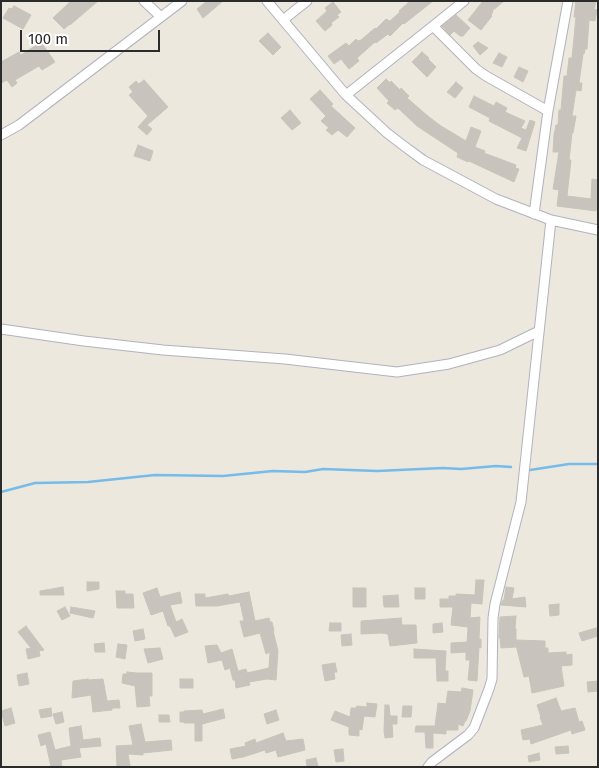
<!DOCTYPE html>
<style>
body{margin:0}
#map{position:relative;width:599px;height:768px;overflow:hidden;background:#ece8de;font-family:"Fira Sans",sans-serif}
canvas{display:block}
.frame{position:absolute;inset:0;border:2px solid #2b2b2b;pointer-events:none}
.scale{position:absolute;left:20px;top:30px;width:140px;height:22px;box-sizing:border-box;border:2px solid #2b2b2b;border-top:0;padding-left:6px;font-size:15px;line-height:18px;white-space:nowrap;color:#2b2b2b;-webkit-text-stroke:4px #fff;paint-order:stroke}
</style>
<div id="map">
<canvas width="599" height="768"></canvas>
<div class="frame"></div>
<div class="scale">100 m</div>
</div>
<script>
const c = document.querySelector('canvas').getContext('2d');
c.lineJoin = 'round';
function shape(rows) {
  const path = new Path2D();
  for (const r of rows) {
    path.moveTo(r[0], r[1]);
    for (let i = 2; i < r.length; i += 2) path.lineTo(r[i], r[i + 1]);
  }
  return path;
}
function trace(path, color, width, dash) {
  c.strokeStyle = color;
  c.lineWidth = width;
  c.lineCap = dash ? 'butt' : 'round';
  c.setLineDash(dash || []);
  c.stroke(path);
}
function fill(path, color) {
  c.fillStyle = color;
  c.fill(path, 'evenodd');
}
trace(shape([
 [530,470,569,464,598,464],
 [1,492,35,483,88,482,155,475,223,476,273,471,305,472,323,469,377,471,443,468,461,469,496,466,511,467]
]), '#76bbe9', 2.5);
const building = shape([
 [71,1,98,1,70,25,70,24,64,29,53,18,71,1],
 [207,1,223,1,203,18,197,9,207,1],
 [410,1,433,1,404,24,403,23,390,36,388,34,376,43,375,42,357,58,359,61,349,69,341,59,334,64,328,56,346,43,349,46,356,39,358,41,361,40,375,28,376,29,386,19,390,21,400,12,399,11,410,1],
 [483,1,504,1,492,11,493,12,491,15,492,16,481,30,468,20,483,1],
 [576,1,596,1,594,9,597,10,595,21,589,20,587,49,585,49,584,54,583,54,579,83,582,83,581,91,576,90,572,116,576,116,573,133,572,133,569,160,571,160,567,196,591,199,592,179,598,180,598,200,596,211,557,206,559,190,553,189,559,152,553,152,554,135,556,125,558,125,559,110,561,110,564,76,567,76,569,58,572,58,576,17,574,17,576,1],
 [333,2,341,12,337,15,339,17,331,23,332,25,325,31,316,21,327,11,325,8,333,2],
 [14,6,31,15,23,29,3,18,9,8,12,9,14,6],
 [456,15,470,28,463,36,460,36,454,31,450,35,442,26,456,15],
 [268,33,281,47,273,55,259,41,268,33],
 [41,42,55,62,42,70,39,66,15,80,17,83,12,87,7,80,1,83,1,62,19,52,21,55,41,42],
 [478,42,488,48,480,55,473,46,478,42],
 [422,52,429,58,428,59,436,67,427,77,412,62,422,52],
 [499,53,507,57,502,67,493,63,499,53],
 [519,67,528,71,523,82,514,77,519,67],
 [386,79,390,83,391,81,400,90,401,88,409,96,407,98,429,117,441,126,466,141,471,127,481,131,475,147,485,151,484,153,516,165,515,168,519,169,514,182,469,161,468,162,457,157,458,153,417,126,398,108,395,110,387,103,389,101,377,88,386,79],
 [144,80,168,107,147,125,152,129,147,135,138,127,148,116,129,95,133,92,129,87,136,81,139,84,144,80],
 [456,82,463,88,455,98,447,92,456,82],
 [320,90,333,104,331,106,355,128,347,137,338,130,332,135,326,130,329,128,321,121,326,116,310,99,320,90],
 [474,96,494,106,496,102,507,108,505,112,525,121,521,128,526,130,530,120,535,122,526,151,517,148,522,138,489,121,490,118,469,107,474,96],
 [290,110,301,123,292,130,281,118,290,110],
 [138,145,153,151,150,161,134,156,138,145],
 [476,580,484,580,482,604,471,603,470,618,480,617,479,639,481,639,481,648,479,647,477,681,468,680,470,660,466,660,466,652,451,653,451,643,467,642,468,627,451,625,453,607,440,607,440,599,449,599,449,596,456,596,456,594,475,595,476,580],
 [87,582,99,582,99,589,87,591,87,582],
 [63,587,64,595,40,595,40,591,63,587],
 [506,587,514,588,512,599,525,597,526,607,501,605,503,600,504,600,506,587],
 [157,588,160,597,180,592,182,603,170,605,176,622,182,619,188,632,175,637,170,626,168,626,163,611,151,615,143,593,157,588],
 [353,588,366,588,366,607,353,607,353,588],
 [415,588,425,588,425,599,415,599,415,588],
 [116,591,125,591,125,594,133,594,134,608,117,608,116,591],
 [249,592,255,621,269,618,270,622,272,622,274,631,273,631,278,651,276,680,267,679,249,682,250,685,236,688,235,680,233,680,230,668,225,670,222,660,208,663,205,646,217,645,221,653,232,649,238,671,246,669,247,673,269,668,270,652,266,654,260,633,244,637,240,621,244,621,240,602,217,606,196,606,195,594,205,594,205,598,228,594,229,596,249,592],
 [398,595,399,607,384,607,383,596,398,595],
 [559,604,559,615,550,616,549,605,559,604],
 [65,607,70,616,62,620,57,611,65,607],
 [71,607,95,611,93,618,70,613,71,607],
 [516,616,515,629,516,629,516,640,545,641,545,648,548,648,548,653,566,652,566,655,572,654,572,665,561,666,564,686,532,693,529,676,524,677,516,645,516,647,501,648,500,638,499,638,500,617,516,616],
 [401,618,402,625,416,625,417,643,390,646,388,634,382,633,361,634,361,621,401,618],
 [330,623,341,623,341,631,329,631,330,623],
 [442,623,443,632,433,633,433,624,442,623],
 [26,626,44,650,39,651,40,656,28,659,26,649,31,648,18,632,26,626],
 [596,628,598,636,582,641,579,633,596,628],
 [143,629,145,639,135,641,133,631,143,629],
 [351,634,352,645,342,646,341,635,351,634],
 [104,643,105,652,95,652,94,644,104,643],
 [118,644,127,645,125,659,116,657,118,644],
 [160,648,163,659,148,663,144,649,160,648],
 [414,649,446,651,445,671,448,671,448,681,437,681,436,658,414,658,414,649],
 [335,663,337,672,334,672,335,679,325,681,322,665,335,663],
 [127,672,137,673,152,673,152,696,149,696,150,706,137,707,135,686,122,683,123,674,127,674,127,672],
 [27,673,29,684,19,686,17,675,27,673],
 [88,679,88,680,103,679,107,701,119,700,120,708,112,708,112,710,93,712,91,695,72,698,73,681,88,679],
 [180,679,193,679,193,688,180,688,180,679],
 [598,681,598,691,588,692,587,682,598,681],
 [462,688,473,690,470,711,466,721,465,721,463,726,458,724,458,730,446,730,446,734,433,733,433,748,426,748,425,732,415,732,416,726,435,726,438,703,446,704,448,691,461,692,462,688],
 [556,698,561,711,575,708,579,722,582,721,585,730,572,734,571,730,531,744,530,739,523,740,521,730,543,725,540,717,541,717,537,705,556,698],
 [367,703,377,704,375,717,364,716,362,730,359,729,359,736,349,735,349,727,331,720,335,711,350,717,351,708,356,708,357,706,367,707,367,703],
 [385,705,389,705,390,716,397,716,397,724,392,724,393,737,385,738,384,731,385,705],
 [403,706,412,706,411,717,402,717,403,706],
 [11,708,15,723,5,726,1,711,11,708],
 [51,708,52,716,41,718,39,710,51,708],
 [223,709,225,718,202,724,202,741,195,741,195,723,184,723,184,722,180,722,180,712,184,712,184,711,202,710,203,714,223,709],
 [276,710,279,720,267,724,264,714,276,710],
 [62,712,64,722,56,724,53,714,62,712],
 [159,715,169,715,170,722,159,722,159,715],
 [141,724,145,742,171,740,172,750,143,753,143,755,128,754,130,766,117,767,116,746,133,745,129,726,141,724],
 [81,726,83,740,100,738,101,746,79,748,81,757,61,760,62,767,51,767,46,744,41,746,38,735,50,732,55,750,71,746,69,728,81,726],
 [283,733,286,741,303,739,305,750,278,757,276,750,266,753,265,750,243,757,232,759,230,749,246,746,245,743,255,739,256,743,283,733],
 [568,746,569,753,556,754,555,747,568,746],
 [343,749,344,761,336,762,334,750,343,749],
 [539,753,540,760,529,762,528,756,539,753],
 [316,758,318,766,307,767,306,760,316,758]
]);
fill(building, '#c8c4bd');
trace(building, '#c7c4b7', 1);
const minor = shape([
 [144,1,161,17],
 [267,1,346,95,387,133,404,146,423,160,496,199,551,220,598,230],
 [283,20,307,1],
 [433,26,464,1],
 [346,95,433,26,476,69,486,76,548,111],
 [1,135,19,125,182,1],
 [534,214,548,111,568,1],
 [1,329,84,341,163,350,285,359,397,372,449,364,500,350,539,331],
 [428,767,432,762,468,735,474,728,489,689,492,679,493,618,495,604,521,502,551,220]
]);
trace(minor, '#b1b2be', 11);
trace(minor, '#fff', 9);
</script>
